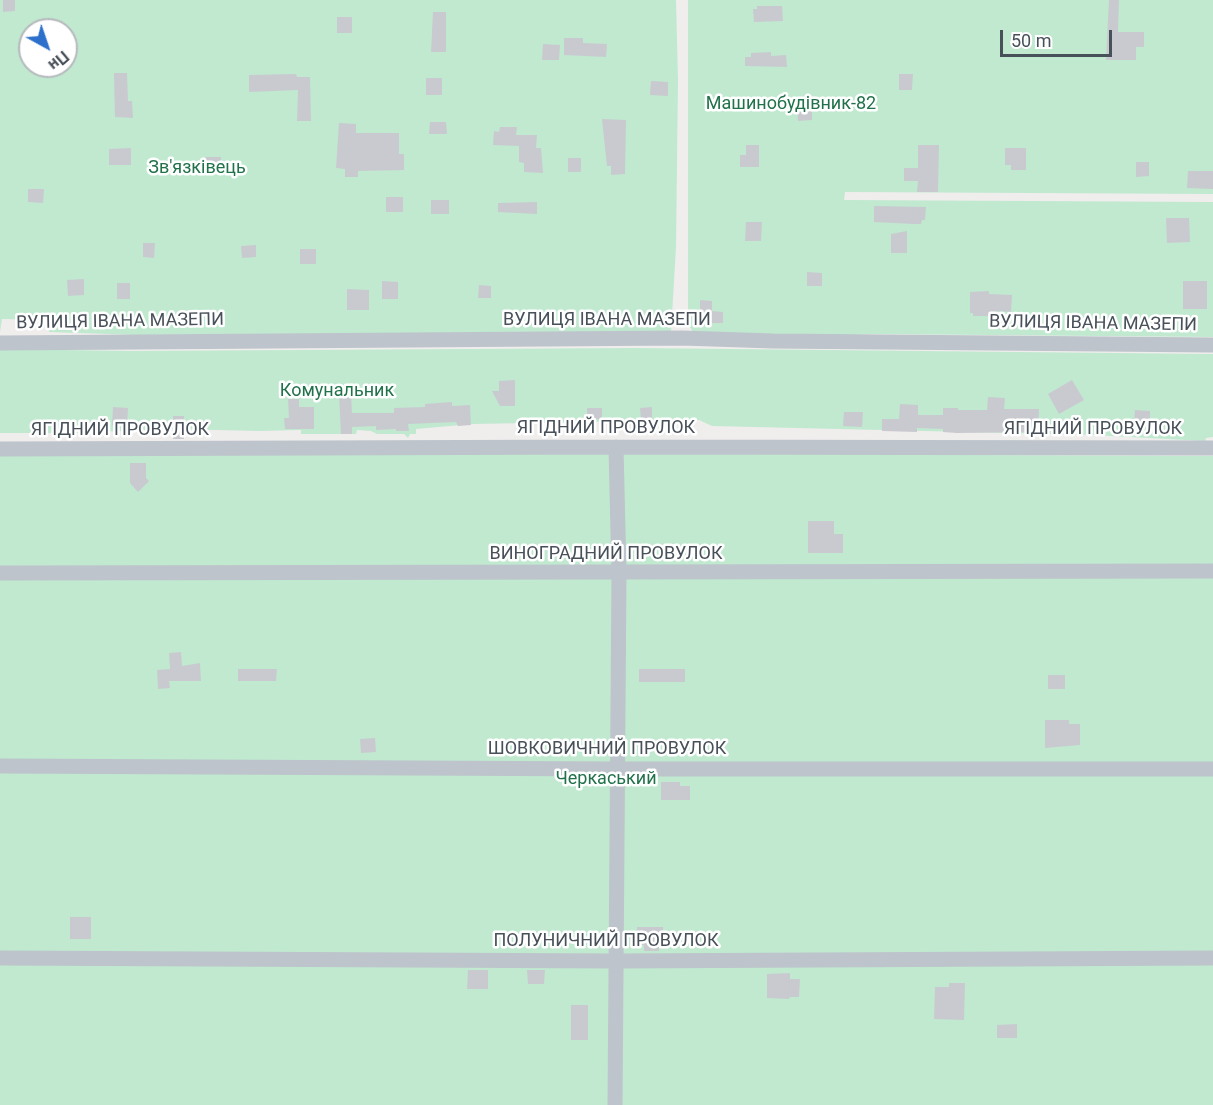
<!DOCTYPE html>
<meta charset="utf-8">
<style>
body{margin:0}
#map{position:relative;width:1213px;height:1105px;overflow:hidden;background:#f0eded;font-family:Roboto,sans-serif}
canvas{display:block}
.north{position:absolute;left:18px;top:18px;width:60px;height:60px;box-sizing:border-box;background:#fff;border:2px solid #b6b9bd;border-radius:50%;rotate:140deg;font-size:16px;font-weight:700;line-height:24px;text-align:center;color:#485059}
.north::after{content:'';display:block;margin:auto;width:21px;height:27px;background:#2c70cb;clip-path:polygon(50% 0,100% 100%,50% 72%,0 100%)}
.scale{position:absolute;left:1000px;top:30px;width:112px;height:27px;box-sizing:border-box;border:3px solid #485059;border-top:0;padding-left:8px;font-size:18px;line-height:21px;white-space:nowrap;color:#485059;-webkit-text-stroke:4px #fff;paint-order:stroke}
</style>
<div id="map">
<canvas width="1213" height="1105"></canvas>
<div class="north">Пн</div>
<div class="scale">50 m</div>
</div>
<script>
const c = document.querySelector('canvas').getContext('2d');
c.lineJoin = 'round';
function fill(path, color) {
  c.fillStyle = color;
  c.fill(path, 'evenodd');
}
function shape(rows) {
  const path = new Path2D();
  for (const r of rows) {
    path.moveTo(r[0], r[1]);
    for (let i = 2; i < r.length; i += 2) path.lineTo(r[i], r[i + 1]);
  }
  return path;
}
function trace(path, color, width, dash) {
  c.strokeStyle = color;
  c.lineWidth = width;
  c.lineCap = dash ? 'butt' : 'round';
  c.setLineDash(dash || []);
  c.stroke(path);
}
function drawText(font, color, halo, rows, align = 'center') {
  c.font = font + ' Roboto,sans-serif';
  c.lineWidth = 5;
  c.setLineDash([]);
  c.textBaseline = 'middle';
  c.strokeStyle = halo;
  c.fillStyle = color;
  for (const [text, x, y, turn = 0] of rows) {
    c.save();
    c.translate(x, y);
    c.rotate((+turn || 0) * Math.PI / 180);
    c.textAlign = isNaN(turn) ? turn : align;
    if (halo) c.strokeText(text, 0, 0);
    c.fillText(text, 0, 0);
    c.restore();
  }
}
fill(shape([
 [0,0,676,0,678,80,676,247,671,332,136,335,49,332,48,320,2,319,0,332],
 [30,30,66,30,66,66,30,66],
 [688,0,1213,0,1213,194,845,192,844,200,1213,202,1213,337,871,334,835,336,693,332,688,324],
 [636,348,1208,354,1213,354,1213,437,1206,438,1205,441,1093,435,712,426,699,420,472,424,416,429,416,434,410,434,408,438,404,434,377,434,371,431,357,430,356,434,301,434,301,430,259,431,173,429,69,433,0,433,0,349,131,351],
 [803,452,967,455,1213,456,1213,1105,0,1105,0,454]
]), '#c0e9d0');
fill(shape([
 [3,0,15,0,15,11,3,12],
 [1109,0,1119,0,1118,32,1144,32,1144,47,1136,47,1136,60,1106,60],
 [757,6,782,6,783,21,754,22,753,9,757,9],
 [433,12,446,12,446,52,431,52],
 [337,17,352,17,352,33,337,33],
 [564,38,583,38,583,43,607,44,606,57,564,55],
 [543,44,560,45,559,60,542,60],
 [771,52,771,56,786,55,787,67,745,66,745,57,751,57,751,53],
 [114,73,127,73,128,101,132,101,133,118,115,117],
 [296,74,297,77,310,77,311,121,297,121,298,90,249,92,249,75],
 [899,74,913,74,912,90,899,90],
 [426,78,442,78,442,95,426,95],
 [651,81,668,82,668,96,650,95],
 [812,102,812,120,798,121,797,103],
 [602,119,626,120,625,174,611,175,611,166,607,166],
 [430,122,446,122,447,134,429,134],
 [339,123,356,124,356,133,399,133,399,154,404,154,404,170,358,171,358,177,345,177,345,169,336,168],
 [500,127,517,127,516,135,537,135,536,148,541,148,543,173,524,172,524,163,519,162,519,146,493,145,494,131,499,132],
 [746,145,759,145,759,167,740,167,740,155,746,155],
 [918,145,939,145,938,192,917,192,918,181,904,181,904,168,918,168],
 [131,148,131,165,109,165,109,149],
 [1005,148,1026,148,1026,170,1011,170,1011,165,1005,165],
 [206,157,221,157,221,172,206,172],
 [568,158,581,158,581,172,568,172],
 [1136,162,1149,162,1149,176,1136,177],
 [1188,171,1213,171,1213,189,1187,188],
 [28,189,44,189,43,203,28,202],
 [386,197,403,197,403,212,386,212],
 [431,200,449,200,449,214,431,214],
 [537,202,537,214,498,212,498,203],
 [874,206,926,207,925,220,922,220,921,224,914,224,874,222],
 [1166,218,1189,218,1190,242,1167,243],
 [746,222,762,222,761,241,745,241],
 [907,231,907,253,891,253,891,234],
 [143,243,155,243,154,258,143,257],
 [256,245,256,257,242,258,241,246],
 [300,249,316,249,316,264,300,264],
 [807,272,822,273,822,286,807,286],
 [84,279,84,295,68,296,67,280],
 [382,281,398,282,398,299,382,299],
 [1183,281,1207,281,1207,309,1183,309],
 [117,283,130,283,130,299,117,299],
 [479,285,491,286,491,298,478,298],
 [347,289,369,290,369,310,347,310],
 [989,291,989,294,1012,295,1011,312,997,311,997,316,973,316,973,313,970,313,970,292],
 [700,300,712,301,712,311,723,312,723,323,700,323],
 [515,380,515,406,500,406,492,391,499,391,499,381],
 [1072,380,1084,400,1059,414,1048,394],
 [351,394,352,413,394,413,394,408,425,407,425,404,452,402,452,406,470,405,471,425,458,426,456,422,408,424,409,431,396,431,396,429,376,430,376,426,352,427,352,434,341,434,339,395],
 [988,397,1005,398,1004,409,1039,409,1038,432,957,433,943,432,943,429,917,428,917,432,882,431,882,419,899,419,900,404,918,405,918,415,943,415,943,408,958,408,958,410,987,410],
 [288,399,299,399,299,407,314,407,314,429,285,429,284,418,289,418],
 [113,407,128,408,127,426,112,425],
 [652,407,652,420,641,420,640,408],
 [587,408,602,408,602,419,587,420],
 [1135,410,1150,411,1150,424,1134,423],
 [844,412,863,412,862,427,843,426],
 [173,416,184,416,184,439,173,439],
 [130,463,146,463,146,478,149,481,138,492,130,483],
 [808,521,834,521,834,534,843,534,843,553,808,553],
 [181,652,182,666,200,663,201,681,169,681,170,688,158,689,157,670,170,669,169,653],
 [238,669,277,669,276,681,238,681],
 [639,669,685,669,685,682,639,682],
 [1048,675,1065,675,1065,689,1048,689],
 [1045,720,1069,720,1069,724,1080,724,1080,745,1045,748],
 [375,738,376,752,361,753,360,739],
 [661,782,680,782,680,786,690,786,690,800,661,800],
 [70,917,91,917,91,939,70,939],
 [637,927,663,927,663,944,659,944,659,951,644,951,644,945,637,945],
 [468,970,488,970,488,989,467,989],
 [527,970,545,970,544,984,528,984],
 [790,973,790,979,800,979,799,997,790,997,789,999,767,998,767,974],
 [949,983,965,983,964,1020,934,1019,935,987,949,987],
 [571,1005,588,1005,588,1040,571,1040],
 [1017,1024,1017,1038,997,1038,997,1025]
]), '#c9cad0');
trace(shape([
 [0,343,682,338,773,341,1213,345],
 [0,449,616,447,1213,448],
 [0,573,1213,571],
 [0,766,618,769,1213,769],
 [0,958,616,961,1213,958],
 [615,1105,619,574,616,447]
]), '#bdc4cb', 15);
drawText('18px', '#21724a', '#fff', [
 ["Машинобудівник-82",791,104],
 ["Зв'язківець",197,168],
 ["Комунальник",337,391],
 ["Черкаський",606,779]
]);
drawText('18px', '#485059', '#fff', [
 ["ВУЛИЦЯ ІВАНА МАЗЕПИ",607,320],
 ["ВУЛИЦЯ ІВАНА МАЗЕПИ",120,322,-1],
 ["ВУЛИЦЯ ІВАНА МАЗЕПИ",1093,324,1],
 ["ЯГІДНИЙ ПРОВУЛОК",606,428],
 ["ЯГІДНИЙ ПРОВУЛОК",1093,429],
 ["ЯГІДНИЙ ПРОВУЛОК",120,430],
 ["ВИНОГРАДНИЙ ПРОВУЛОК",606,554],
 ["ШОВКОВИЧНИЙ ПРОВУЛОК",607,749],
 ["ПОЛУНИЧНИЙ ПРОВУЛОК",606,941]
]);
</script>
